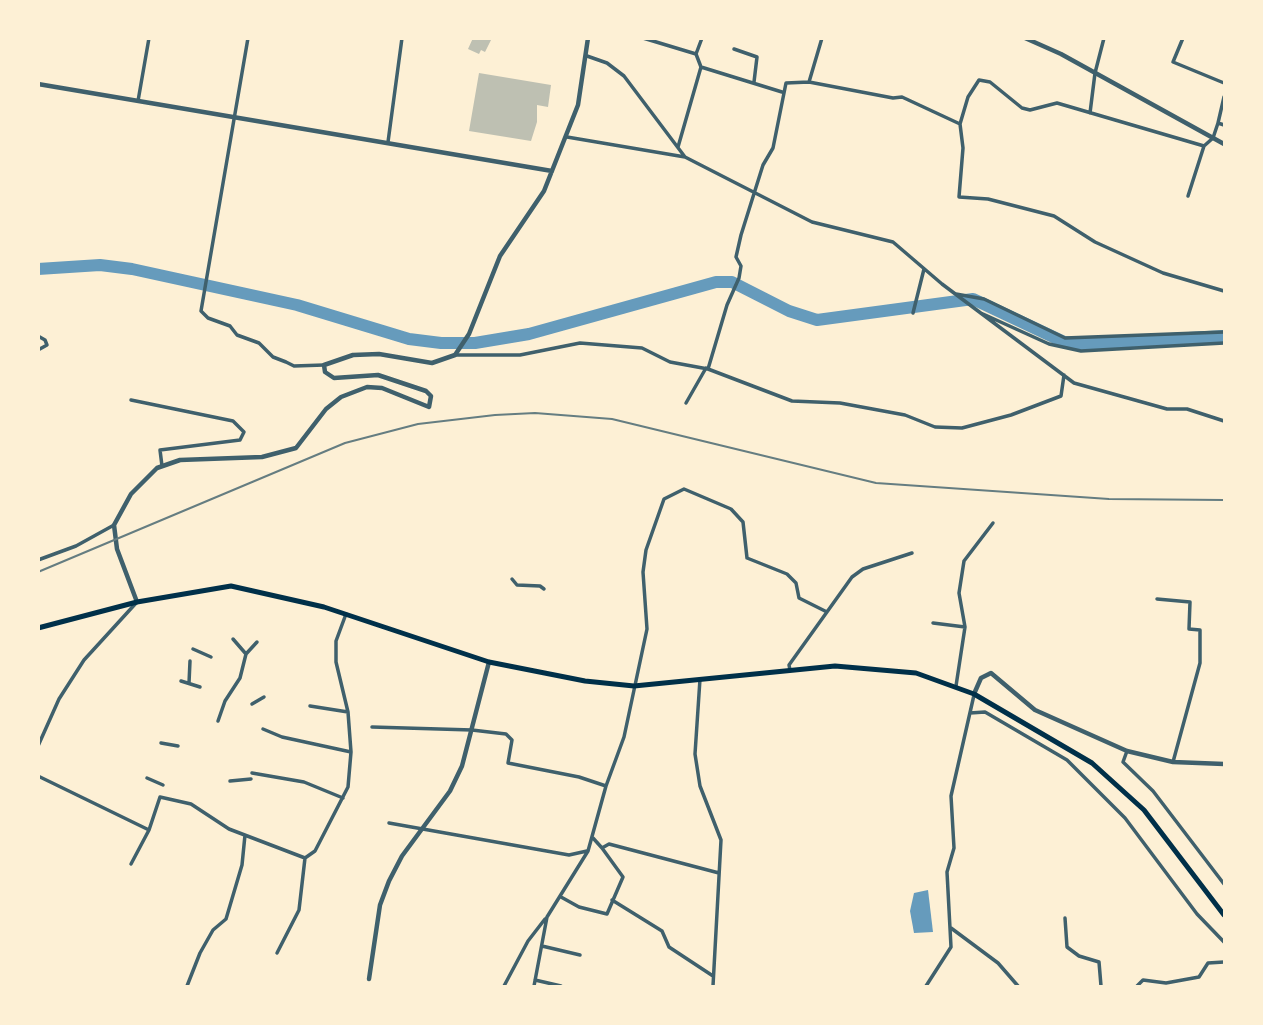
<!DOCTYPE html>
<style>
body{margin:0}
#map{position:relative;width:1263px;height:1025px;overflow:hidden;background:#fdf0d5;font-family:Poppins,sans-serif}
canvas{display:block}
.frame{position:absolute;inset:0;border:40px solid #fdf0d5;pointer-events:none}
</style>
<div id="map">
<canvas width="1263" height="1025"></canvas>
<div class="frame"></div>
</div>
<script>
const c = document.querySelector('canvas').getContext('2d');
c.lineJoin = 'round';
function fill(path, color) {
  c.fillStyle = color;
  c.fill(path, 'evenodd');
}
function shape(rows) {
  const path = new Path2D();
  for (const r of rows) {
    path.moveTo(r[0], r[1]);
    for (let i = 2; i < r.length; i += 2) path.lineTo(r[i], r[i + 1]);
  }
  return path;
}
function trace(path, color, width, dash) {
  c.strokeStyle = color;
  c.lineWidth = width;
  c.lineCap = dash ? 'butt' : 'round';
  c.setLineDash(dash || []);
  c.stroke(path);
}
fill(shape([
 [928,890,933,932,914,933,910,911,914,893]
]), '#669bbc');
trace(shape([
 [38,269,100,265,132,269,297,305,409,339,441,343,475,343,529,334,716,282,732,282,789,311,817,320,973,299,1064,342,1082,344,1224,336]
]), '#669bbc', 12);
fill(shape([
 [473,38,492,38,485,52,481,50,479,54,468,49],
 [479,73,551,85,548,107,537,105,537,122,531,141,469,131]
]), '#bec0b2');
trace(shape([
 [248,38,201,311,208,318,230,326,237,335,259,343,273,357,286,362,294,366,324,365],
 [643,38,696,54],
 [702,38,696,54,701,67,782,92],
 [1183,38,1173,62,1224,83],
 [734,49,757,57,754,82],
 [587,56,607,63,624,76,685,157,812,222,893,242,942,284,1074,383,1167,409,1187,409,1224,421],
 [809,82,822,38],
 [138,101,149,38],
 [1090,113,1095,73,1104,38],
 [1218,123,1224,97],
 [1224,125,1218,123,1213,138,1204,146,1057,103,1030,110,1022,108,990,82,979,80,968,97,960,124,963,148,959,197,988,199,1054,216,1095,242,1163,273,1224,291],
 [567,137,685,157],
 [388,142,402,38],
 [678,147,701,67],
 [1188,196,1204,146],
 [956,294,984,299,1065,338,1224,332],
 [913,313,924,269],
 [983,314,1049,344,1081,351,1224,343],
 [38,336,45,340,47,345,38,350],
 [455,355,520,355,580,343,642,348,670,362,708,369,792,401,840,403,905,415,935,427,962,428,1011,415,1061,396,1064,375],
 [708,369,727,305,739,278,741,266,736,257,741,235,763,165,773,148,786,83,809,82,893,98,902,97,960,124],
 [131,400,233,421,244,432,240,440,160,450,162,466],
 [686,403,706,368],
 [38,560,76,546,114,525],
 [512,579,517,585,540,586,544,589],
 [1157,599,1190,602,1189,629,1200,630,1200,663,1173,762],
 [933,623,965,627],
 [233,639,246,654],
 [193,649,211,657],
 [790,670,789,665,852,577,863,569,912,553],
 [700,679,695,754,700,786,721,840,713,986],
 [181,681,200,687],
 [189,683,190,661],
 [956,686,965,627,959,593,964,561,993,523],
 [252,704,264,697],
 [310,706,348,712],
 [970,713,985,712,1067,760,1125,818,1197,914,1224,942],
 [218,721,225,701,240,678,246,654,257,642],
 [372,727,472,730,506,734,512,740,508,763,579,777,606,786],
 [263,729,282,737,351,752],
 [161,743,178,746],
 [38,746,59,699,84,660,137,602],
 [1127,751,1123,762,1153,791,1224,884],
 [252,773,304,782,343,798],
 [38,776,149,830,160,797,191,804,229,829,305,858],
 [147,778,163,785],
 [230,781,251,779],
 [389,823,569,855,587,851],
 [593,838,602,848,609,844,719,873],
 [131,864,149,830],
 [561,897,579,907,607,914,623,877,602,848],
 [612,900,662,931,669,947,713,976],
 [1065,918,1067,947,1079,956,1099,962,1101,986],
 [951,928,998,963,1018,986],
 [542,946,580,955],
 [277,953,299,910,305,858,315,851,348,787,351,752,348,712,336,662,336,641,346,614],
 [535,980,561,986],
 [187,986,200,953,213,930,226,919,242,865,245,835],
 [504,986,528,941,545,919],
 [534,986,547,917,588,851,606,786,624,737,647,629,643,572,646,550,664,499,684,489,731,509,743,522,747,558,787,574,796,583,799,598,827,612],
 [926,986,951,947,947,872,954,848,951,796,974,695],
 [1137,986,1143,980,1166,983,1199,977,1208,963,1224,962]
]), '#3f606c', 3.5);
trace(shape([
 [1025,38,1061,54,1224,144],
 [38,84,552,171],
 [137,602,117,549,114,525,131,494,157,468,180,460,262,457,296,448,326,409,341,397,367,387,382,388,429,407,431,396,426,391,378,375,334,378,325,372,324,365,353,355,379,354,432,363,455,355,469,334,500,256,544,191,578,105,588,38],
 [974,694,981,678,991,673,1035,710,1127,751,1173,762,1224,764],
 [369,979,380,905,389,881,402,856,450,791,462,766,489,662]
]), '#3f606c', 4.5);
trace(shape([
 [38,628,137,602,231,586,324,607,489,662,585,681,634,686,835,666,916,673,974,694,1092,763,1144,810,1224,915]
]), '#003049', 5);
trace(shape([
 [38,572,345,443,418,424,495,415,535,413,612,419,876,483,1109,499,1224,500]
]), '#657d81', 2);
</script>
